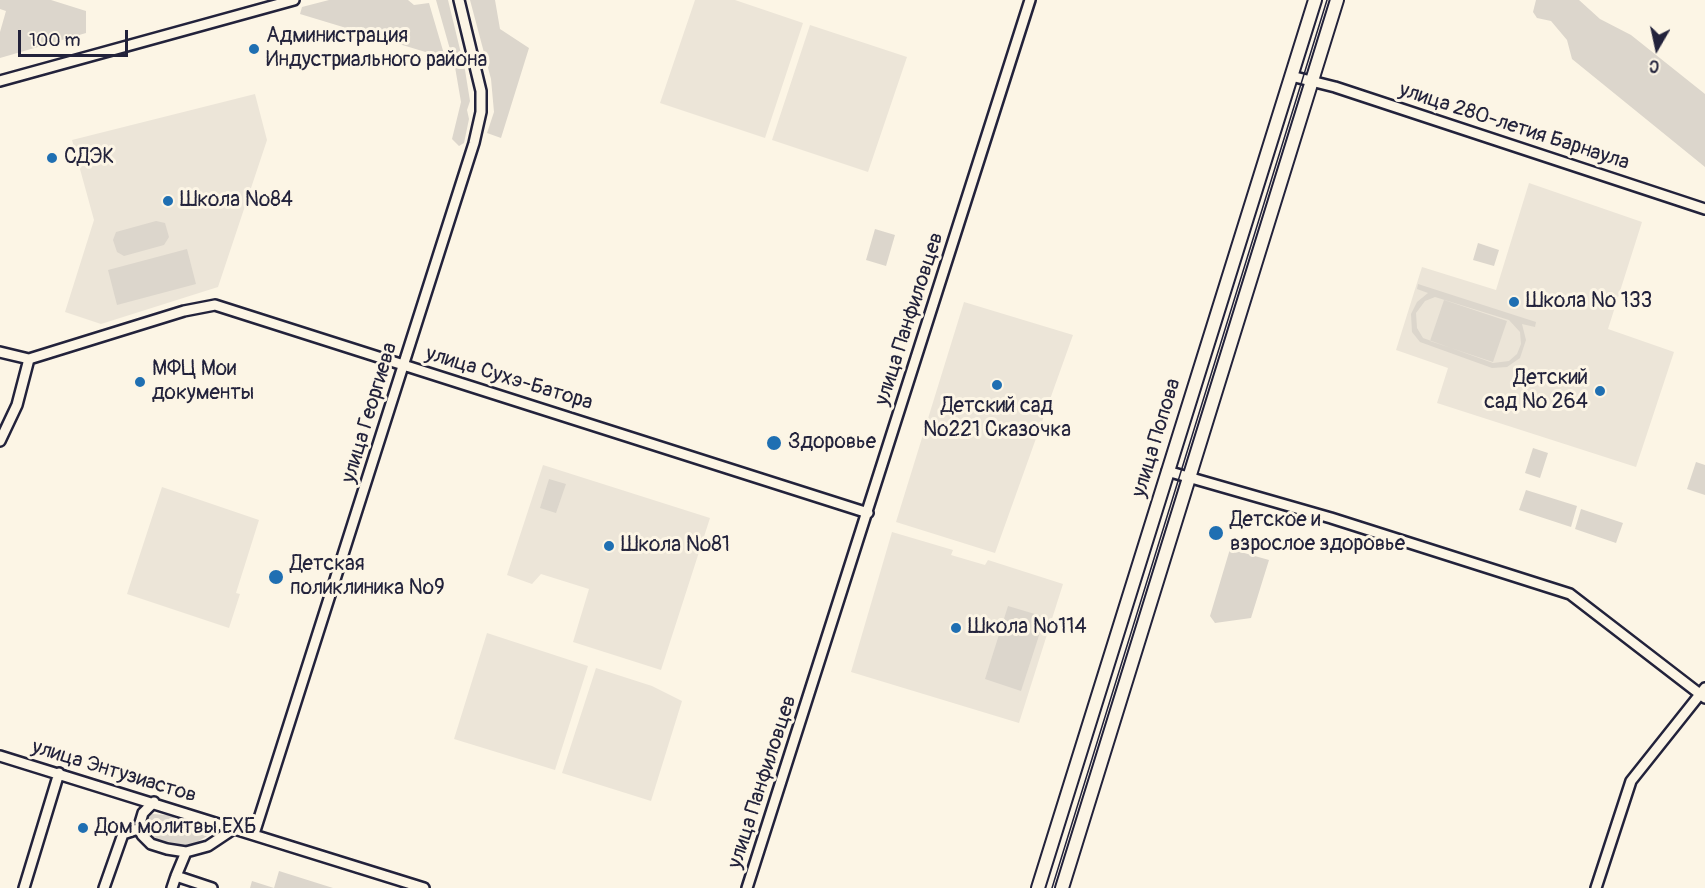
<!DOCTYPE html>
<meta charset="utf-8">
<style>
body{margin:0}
#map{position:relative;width:1705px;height:888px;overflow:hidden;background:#fcf5e5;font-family:Pangolin,sans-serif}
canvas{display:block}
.north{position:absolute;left:1627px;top:18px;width:60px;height:60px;-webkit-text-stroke:4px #fcf5e5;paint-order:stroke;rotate:189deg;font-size:16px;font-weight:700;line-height:24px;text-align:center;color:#22223b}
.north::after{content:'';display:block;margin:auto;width:21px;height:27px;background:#22223b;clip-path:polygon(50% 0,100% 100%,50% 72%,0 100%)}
.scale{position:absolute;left:18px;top:30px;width:110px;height:27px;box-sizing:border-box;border:3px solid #22223b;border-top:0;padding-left:8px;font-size:18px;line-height:21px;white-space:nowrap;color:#22223b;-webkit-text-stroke:4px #fcf5e5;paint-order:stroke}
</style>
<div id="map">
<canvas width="1705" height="888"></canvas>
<div class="north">С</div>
<div class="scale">100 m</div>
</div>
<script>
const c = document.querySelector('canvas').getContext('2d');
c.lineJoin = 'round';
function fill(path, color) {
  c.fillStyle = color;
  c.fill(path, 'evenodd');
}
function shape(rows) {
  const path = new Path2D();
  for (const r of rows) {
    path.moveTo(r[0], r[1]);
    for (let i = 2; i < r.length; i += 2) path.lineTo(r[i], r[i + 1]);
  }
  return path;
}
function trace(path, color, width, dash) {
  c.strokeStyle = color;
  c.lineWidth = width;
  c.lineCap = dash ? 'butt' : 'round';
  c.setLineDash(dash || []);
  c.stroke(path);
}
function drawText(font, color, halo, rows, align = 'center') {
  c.font = font + ' Pangolin,sans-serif';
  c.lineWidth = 6;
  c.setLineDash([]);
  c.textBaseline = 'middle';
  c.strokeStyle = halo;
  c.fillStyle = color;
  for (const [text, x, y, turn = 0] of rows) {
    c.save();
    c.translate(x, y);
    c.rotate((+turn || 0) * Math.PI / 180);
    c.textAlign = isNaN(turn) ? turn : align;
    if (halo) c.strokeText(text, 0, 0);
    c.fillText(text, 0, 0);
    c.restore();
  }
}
fill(shape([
 [695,0,735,0,803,23,765,138,660,103],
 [810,25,907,57,868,172,772,140],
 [255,94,267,140,218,287,101,324,65,312,94,220,72,140],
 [1529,183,1642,222,1608,329,1674,352,1636,467,1437,403,1448,368,1396,350,1422,267,1496,290],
 [964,302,1073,335,995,553,896,522],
 [543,465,710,518,661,670,573,642,589,589,541,574,532,584,507,575],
 [162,487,259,520,236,593,240,594,229,628,127,594],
 [892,532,953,550,951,555,985,565,988,560,1063,584,1019,723,851,672],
 [487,633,588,666,555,770,454,739],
 [596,668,652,686,682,701,651,801,562,773]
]), '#ece5d8');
fill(shape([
 [0,0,51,0,86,11,86,33,0,58,0,32,6,11,0,9],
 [329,0,408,0,414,5,429,3,444,54,442,57,300,14,302,7],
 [436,0,448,0,465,70,470,101,467,110,469,119,464,143,459,146,452,139,461,102,455,67],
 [470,0,495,0,500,29,529,48,501,138,487,133,494,112,491,79],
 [1536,0,1579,0,1600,19,1631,35,1705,94,1705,167,1572,59,1567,40,1551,21,1537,18,1533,12],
 [156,221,165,223,169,237,164,245,124,256,117,252,113,240,116,232],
 [875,229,895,235,886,266,866,260],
 [1478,243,1499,250,1494,266,1473,260],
 [187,249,196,284,117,305,108,270],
 [1418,284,1536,322,1535,327,1522,324,1526,340,1520,358,1507,367,1492,368,1420,342,1412,332,1411,314,1417,302,1428,293,1417,289],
 [1435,297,1509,320,1520,332,1521,344,1517,354,1509,361,1493,363,1423,338,1417,328,1416,313,1425,301],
 [1444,300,1507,321,1493,362,1430,341],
 [1533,448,1548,453,1540,478,1525,473],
 [1696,462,1705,465,1705,495,1687,489],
 [549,479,566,484,556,513,540,508],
 [1526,490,1577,506,1571,527,1519,510],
 [1581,509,1623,523,1616,543,1575,529],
 [1230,549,1269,560,1251,618,1215,623,1210,616],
 [1008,606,1045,617,1021,691,985,679],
 [152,814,167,815,201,826,208,831,207,836,194,844,183,845,157,839,147,831,148,818],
 [279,871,333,888,250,888,252,881,274,888]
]), '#dcd6cc');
const minor = shape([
 [1291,76,1335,87,1705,209],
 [0,81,294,0],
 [0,352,29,359,184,311,215,305,868,513],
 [0,441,17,405,29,359],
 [1167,471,1331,518,1570,594,1705,698],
 [0,756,424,888],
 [154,802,143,813,140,823,142,835,151,844,167,849,186,852,208,846,235,828],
 [254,834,474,143,481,112,481,91,459,0],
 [186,852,176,876,212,888],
 [24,888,59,773],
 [104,888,123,834,141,828],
 [172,888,176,876],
 [747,888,1030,0],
 [1596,888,1631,781,1705,688]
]);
const major = shape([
 [1038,888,1315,0],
 [1062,888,1337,0]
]);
trace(minor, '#22223b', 14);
trace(major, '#22223b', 16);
trace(minor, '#fcf5e5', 9);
trace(major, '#fcf5e5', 12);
trace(shape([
 [1052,888,1327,0]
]), '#22223b', 1.5);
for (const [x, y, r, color] of [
 [254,49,6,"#1f6fb2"],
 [52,158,6,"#1f6fb2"],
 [168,201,6,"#1f6fb2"],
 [1514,302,6,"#1f6fb2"],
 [140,382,6,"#1f6fb2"],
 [997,385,6,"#1f6fb2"],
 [1600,391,6,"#1f6fb2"],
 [774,443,8,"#1f6fb2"],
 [1216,533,8,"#1f6fb2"],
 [609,546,6,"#1f6fb2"],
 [276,577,8,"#1f6fb2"],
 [956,628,6,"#1f6fb2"],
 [83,828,6,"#1f6fb2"]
]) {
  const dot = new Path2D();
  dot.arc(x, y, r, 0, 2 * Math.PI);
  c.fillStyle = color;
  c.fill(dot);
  trace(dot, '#fcf5e5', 2);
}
drawText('21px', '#22223b', '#fcf5e5', [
 ["Администрация",266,37],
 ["Индустриального района",266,61],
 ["СДЭК",64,158],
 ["Школа №84",180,201],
 ["Школа № 133",1526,302],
 ["МФЦ Мои",152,370],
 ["документы",152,394],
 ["Детский",1588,379,"right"],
 ["сад № 264",1588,403,"right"],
 ["Детский сад",997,407,"center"],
 ["№221 Сказочка",997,431,"center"],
 ["Здоровье",788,443],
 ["Детское и",1230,521],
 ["взрослое здоровье",1230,545],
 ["Школа №81",621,546],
 ["Детская",290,565],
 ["поликлиника №9",290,589],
 ["Школа №114",968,628],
 ["Дом молитвы ЕХБ",95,828]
], 'left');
drawText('21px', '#22223b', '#fcf5e5', [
 ["улица 280-летия Барнаула",1514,127,18],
 ["улица Панфиловцев",910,319,-72],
 ["улица Сухэ-Батора",509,379,17],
 ["улица Георгиева",370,413,-73],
 ["улица Попова",1157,438,-73],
 ["улица Энтузиастов",114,772,17],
 ["улица Панфиловцев",763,782,-72]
]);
</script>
